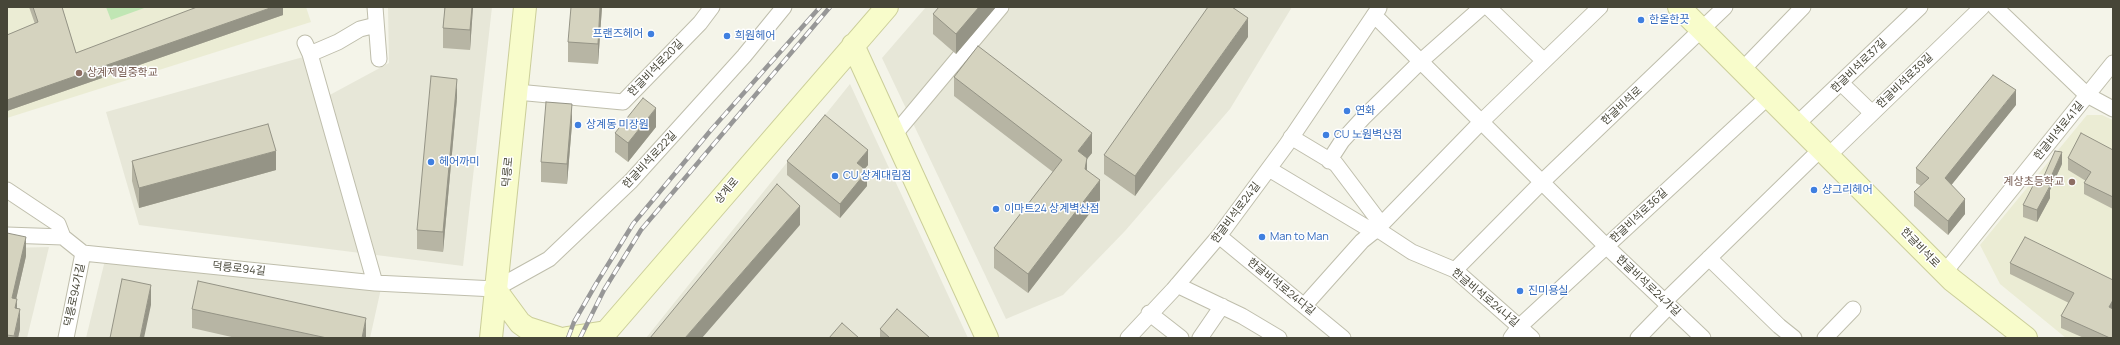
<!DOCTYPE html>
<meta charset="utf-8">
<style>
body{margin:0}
#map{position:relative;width:2120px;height:345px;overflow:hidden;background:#f4f4e9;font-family:Manrope,sans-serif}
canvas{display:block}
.frame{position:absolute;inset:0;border:8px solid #474638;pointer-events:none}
</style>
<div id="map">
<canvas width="2120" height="345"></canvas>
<div class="frame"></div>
</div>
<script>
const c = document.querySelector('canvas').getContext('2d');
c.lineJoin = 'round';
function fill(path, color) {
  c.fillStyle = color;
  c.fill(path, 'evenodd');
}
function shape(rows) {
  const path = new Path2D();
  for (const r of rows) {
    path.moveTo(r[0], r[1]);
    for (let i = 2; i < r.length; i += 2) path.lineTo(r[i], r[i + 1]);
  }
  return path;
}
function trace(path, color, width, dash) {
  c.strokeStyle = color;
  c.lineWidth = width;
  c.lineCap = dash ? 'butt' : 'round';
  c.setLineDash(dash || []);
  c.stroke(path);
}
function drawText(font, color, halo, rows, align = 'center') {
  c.font = font + ' Manrope,"Noto Sans KR",sans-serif';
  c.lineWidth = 3;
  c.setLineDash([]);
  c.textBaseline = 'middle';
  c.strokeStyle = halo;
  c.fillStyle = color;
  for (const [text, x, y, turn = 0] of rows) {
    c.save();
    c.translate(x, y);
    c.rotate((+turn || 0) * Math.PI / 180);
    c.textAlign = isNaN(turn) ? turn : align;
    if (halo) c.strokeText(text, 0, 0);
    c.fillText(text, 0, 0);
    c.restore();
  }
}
fill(shape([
 [388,7,492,7,463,266,139,225,106,112,314,54,326,97,389,63],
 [926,7,1292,7,1230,109,1125,231,1063,295,1006,319,882,58],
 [850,84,968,338,646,338],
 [49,247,27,338,7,338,7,248],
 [107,252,382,284,370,338,86,338]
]), '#e7e7d8');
fill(shape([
 [7,7,306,7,311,22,7,118],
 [2087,115,2102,115,2113,120,2113,338,2066,338,2000,284,1980,245]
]), '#ebecd4');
fill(shape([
 [106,7,147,7,111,20]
]), '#c0e6b4');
const street = shape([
 [375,7,379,59],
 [1488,7,1544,61],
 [1995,7,2087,95,2113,109],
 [1374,15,1606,246,1703,338],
 [305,43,310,54,375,283],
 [310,54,338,42,360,29,376,25],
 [1742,70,1803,7],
 [1841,83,1872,113],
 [517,92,623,102,700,23,712,7],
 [1797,124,1920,7],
 [894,135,1001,7],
 [1291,137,1336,164,1382,225],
 [1828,156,1982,7],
 [1329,161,1342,141,1363,118,1421,61,1482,7],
 [1269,169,1374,232],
 [7,190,58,224,63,237,83,253,375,283,495,289,549,259,631,181,744,56,784,7],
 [1377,229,1412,252,1455,270,1532,338],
 [7,235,63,237],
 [1219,236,1343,338],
 [1709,258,1779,326,1794,338],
 [1455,270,1542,182,1725,7],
 [1944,273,2113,63],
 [1177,285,1242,316,1279,338],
 [1665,301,1821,149],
 [1304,306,1362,241,1377,229,1481,122,1600,7],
 [1149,313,1181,338],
 [66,338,83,253],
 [1128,338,1173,290,1219,236,1287,144,1379,8],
 [1200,338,1222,306],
 [1511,338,1519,327,1769,96],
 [1638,338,1669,306],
 [1825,338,1853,309]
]);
const secondary = shape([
 [1679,7,1952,280,2026,338],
 [853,45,987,338],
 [495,289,520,323,527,328,558,338],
 [491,338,525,7],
 [567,338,606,332],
 [603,338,606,332,887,7]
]);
trace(street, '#bfbeac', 17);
trace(secondary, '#cbce99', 24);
trace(street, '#fff', 15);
trace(secondary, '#f8fccb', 22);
const rail = shape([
 [568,338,574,322,596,284,633,224,711,130,820,7],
 [580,338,604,290,641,230,830,7]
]);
trace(rail, '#979797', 4.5);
trace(rail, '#fff', 3, [9]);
fill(shape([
 [29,7,62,7,76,53,283,7,283,15,7,111,7,35,35,24],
 [445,7,473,7,470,50,443,48,443,28],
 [602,7,598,64,568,62,568,42],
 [996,7,956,54,933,34,933,14],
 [1248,37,1135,196,1104,174,1104,155],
 [954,77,1092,153,1087,159,1087,171,1100,200,1028,293,994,268,994,248,1053,172,954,96],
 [457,98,443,252,417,249,417,230],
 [2016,105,1951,185,1965,214,1948,235,1914,206,1914,192,1921,186,1916,183,1916,168],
 [572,124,567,184,541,182,541,162],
 [656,127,628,162,615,152,615,133],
 [2113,150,2113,209,2084,194,2084,183,2086,181,2068,170,2068,158],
 [132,161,276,170,139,208,132,181],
 [787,161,868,165,864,169,867,186,840,218,787,175],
 [2062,164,2050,190,2050,198,2037,222,2023,217,2023,205,2044,182,2044,176],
 [7,233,26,256,16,299,17,309,20,329,18,338,7,338],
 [2010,263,2113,280,2113,338,2084,338,2061,328,2061,316,2069,303,2010,274],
 [192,309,366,338,236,338,192,328],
 [880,329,930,338,880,338]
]), '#b7b5a4');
fill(shape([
 [273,7,283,7,283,15,7,111,7,100],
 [472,7,473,7,470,50,470,30],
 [600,7,602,7,598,64,598,44],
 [979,7,996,7,956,54,956,34],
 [1248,18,1248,37,1135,196,1135,176],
 [457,79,457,98,443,252,443,232],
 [2016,90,2016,105,1945,193,1945,178],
 [572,104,572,124,567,184,567,164],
 [656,108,656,127,628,162,628,143],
 [1092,133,1092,153,1087,159,1087,178,1078,151],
 [868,150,868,165,857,178,857,163],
 [276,151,276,170,139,208,139,188],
 [2062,152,2062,164,2050,190,2050,198,2037,222,2037,210,2050,187,2050,179],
 [867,171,867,186,840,218,840,204],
 [1100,180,1100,200,1028,293,1028,274],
 [1965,199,1965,214,1948,235,1948,221],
 [800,206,800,225,702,338,685,338],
 [26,237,26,256,12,317,12,298],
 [151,285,151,305,144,338,140,338],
 [17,299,17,318,15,308],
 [2113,300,2113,311,2109,307],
 [20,309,20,329,18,338,14,338],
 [366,318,366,338,362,338]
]), '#959486');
const building = shape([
 [33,7,62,7,76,53,197,7,273,7,7,100,7,35,38,22,33,7],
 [445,7,472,7,470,30,443,28,445,7],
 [571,7,600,7,598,44,568,42,571,7],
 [939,7,979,7,956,34,933,14,939,7],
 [1208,7,1232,7,1248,18,1135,176,1104,155,1208,7],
 [978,46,1092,133,1078,151,1087,158,1085,169,1100,180,1028,274,994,248,1062,160,954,77,978,46],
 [1993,75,2016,90,1945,178,1965,199,1948,221,1914,192,1929,178,1916,168,1993,75],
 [431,76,457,79,443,232,417,230,431,76],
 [643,98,656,108,628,143,615,133,643,98],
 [546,102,572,104,567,164,541,162,546,102],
 [825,115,868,150,857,163,867,171,840,204,787,161,825,115],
 [268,124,276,151,139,188,132,161,268,124],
 [2081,133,2113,150,2113,197,2084,183,2091,172,2068,158,2081,133],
 [2055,151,2062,152,2050,179,2044,176,2055,151],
 [2037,178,2050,186,2037,210,2023,205,2037,178],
 [777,184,800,206,685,338,650,338,777,184],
 [7,233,26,237,12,298,17,299,15,308,20,309,14,336,7,335,7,233],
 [2025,237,2113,280,2113,300,2109,307,2113,309,2113,338,2110,338,2061,316,2074,293,2010,263,2025,237],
 [122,279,151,285,140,338,110,338,122,279],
 [198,281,366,318,362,338,327,338,192,309,198,281],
 [897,309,930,338,890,338,880,329,897,309],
 [842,323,859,338,829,338,842,323]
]);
fill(building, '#d5d3bf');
trace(building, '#959486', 1);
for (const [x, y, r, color] of [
 [1641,20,4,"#3f7fe0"],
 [651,34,4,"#3f7fe0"],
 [727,36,4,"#3f7fe0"],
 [79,73,4,"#8d6e63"],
 [1347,111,4,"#3f7fe0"],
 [578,125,4,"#3f7fe0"],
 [1326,135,4,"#3f7fe0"],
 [431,162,4,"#3f7fe0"],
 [835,176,4,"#3f7fe0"],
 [2072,182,4,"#8d6e63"],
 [1814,190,4,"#3f7fe0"],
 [996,209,4,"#3f7fe0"],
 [1262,237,4,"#3f7fe0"],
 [1520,291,4,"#3f7fe0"]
]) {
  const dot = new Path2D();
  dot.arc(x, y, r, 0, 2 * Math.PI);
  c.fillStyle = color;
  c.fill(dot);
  trace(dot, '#fff', 1.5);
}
drawText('11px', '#366cbe', '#fff', [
 ["한올한끗",1649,20],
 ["프랜즈헤어",643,34,"right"],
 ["희원헤어",735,36],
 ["연화",1355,111],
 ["상계동 미장원",586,125],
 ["CU 노원벽산점",1334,135],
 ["헤어까미",439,162],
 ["CU 상계대림점",843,176],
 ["샹그리헤어",1822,190],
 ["이마트24 상계벽산점",1004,209],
 ["Man to Man",1270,237],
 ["진미용실",1528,291]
], 'left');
drawText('11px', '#474638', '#fff', [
 ["한글비석로37길",1859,66,-44],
 ["한글비석로20길",656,68,-46],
 ["한글비석로39길",1905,81,-44],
 ["한글비석로",1622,106,-43],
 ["한글비석로41길",2059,131,-51],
 ["한글비석로22길",650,160,-47],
 ["덕릉로",508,172,-84],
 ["상계로",727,191,-50],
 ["한글비석로24길",1236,213,-53],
 ["한글비석로36길",1639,216,-43],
 ["한글비석로",1920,248,46],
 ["덕릉로94길",239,269,6],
 ["한글비석로24가길",1648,286,43],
 ["한글비석로24다길",1281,287,39],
 ["덕릉로94가길",75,295,-78],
 ["한글비석로24나길",1485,298,40]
]);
drawText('11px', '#785e54', '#fff', [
 ["상계제일중학교",87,73],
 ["계상초등학교",2064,182,"right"]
], 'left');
</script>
